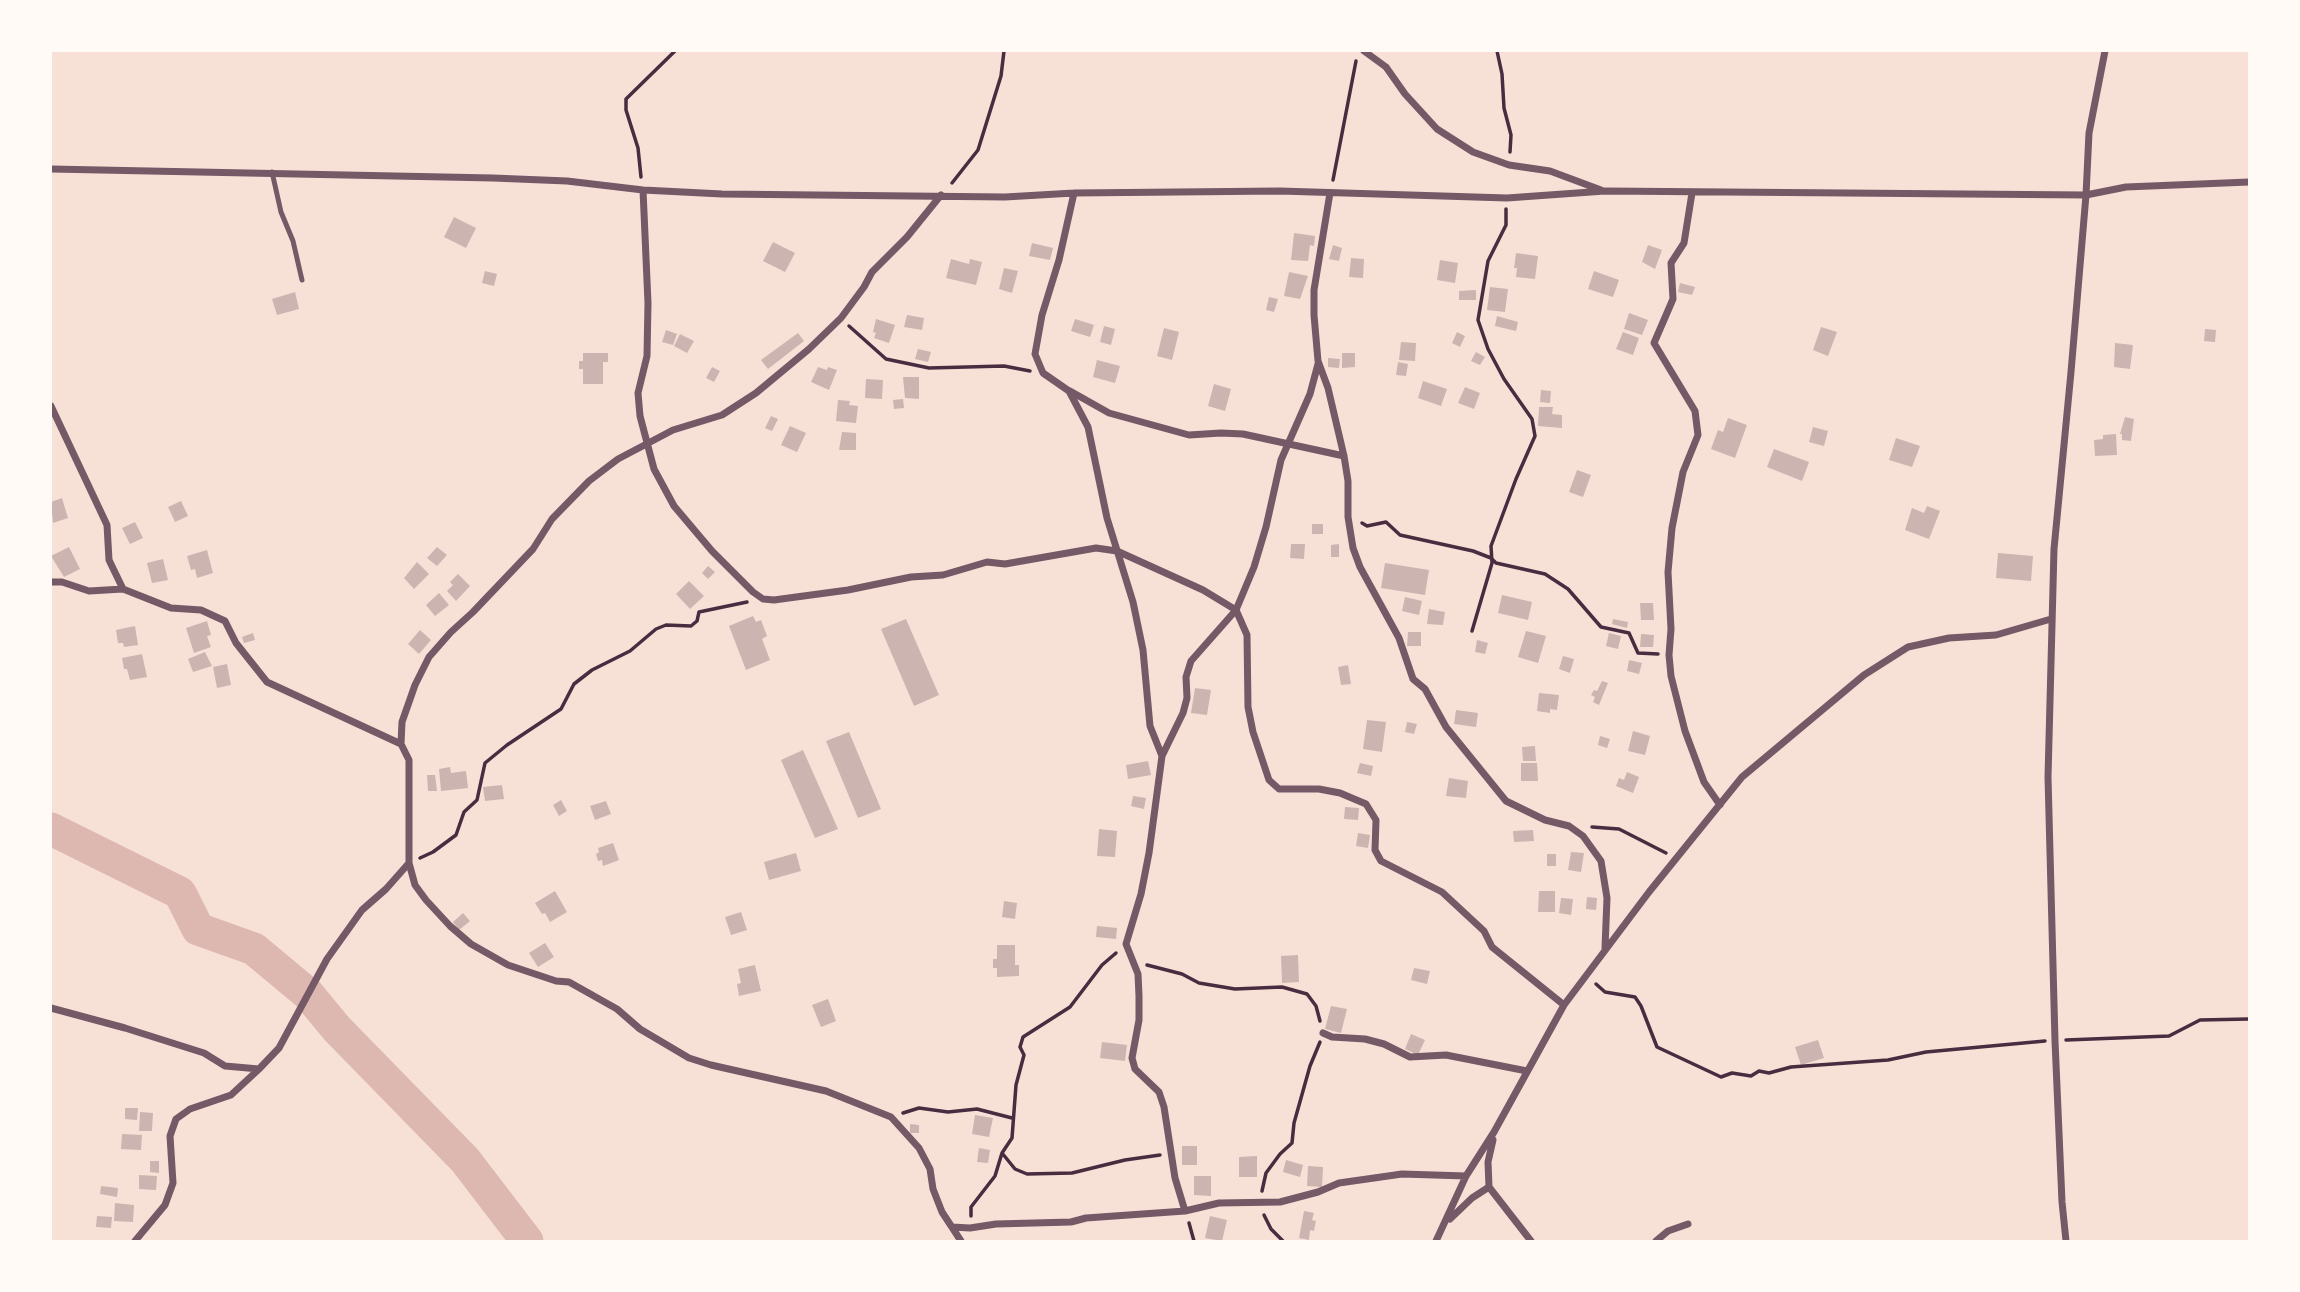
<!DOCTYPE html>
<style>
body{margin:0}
#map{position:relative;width:2300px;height:1292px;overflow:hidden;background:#f7e1d7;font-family:Inter,sans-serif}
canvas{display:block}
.frame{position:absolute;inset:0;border:52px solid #fffaf5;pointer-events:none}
</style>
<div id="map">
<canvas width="2300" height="1292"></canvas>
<div class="frame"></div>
</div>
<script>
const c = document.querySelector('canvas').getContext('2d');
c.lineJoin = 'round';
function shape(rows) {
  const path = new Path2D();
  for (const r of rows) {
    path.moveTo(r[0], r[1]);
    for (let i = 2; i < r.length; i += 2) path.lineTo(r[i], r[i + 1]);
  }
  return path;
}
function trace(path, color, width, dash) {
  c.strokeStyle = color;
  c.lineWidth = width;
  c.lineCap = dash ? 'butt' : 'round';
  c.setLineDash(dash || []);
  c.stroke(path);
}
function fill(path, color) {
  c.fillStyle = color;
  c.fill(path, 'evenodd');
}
trace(shape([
 [51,829,180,893,198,929,254,949,308,994,337,1029,465,1160,527,1241]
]), '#dcb8b0', 33);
fill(shape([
 [454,217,476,228,466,248,444,237],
 [1294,233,1315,236,1314,246,1310,245,1308,261,1291,260],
 [773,242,795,253,785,272,763,261],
 [1032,243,1053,248,1050,260,1029,256],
 [1333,245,1342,248,1339,261,1329,259],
 [1648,245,1662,250,1655,269,1642,262],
 [1516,253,1538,256,1535,279,1516,277,1517,268,1514,268],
 [1351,258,1364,259,1363,278,1349,277],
 [951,259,969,264,970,259,982,262,976,285,946,278],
 [1440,260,1458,263,1455,283,1437,280],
 [1004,268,1018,271,1012,293,999,289],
 [485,271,497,274,494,286,482,283],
 [1594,271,1619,280,1613,297,1588,289],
 [1289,272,1308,276,1300,299,1284,296],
 [1680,283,1695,287,1692,295,1678,292],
 [1490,287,1508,289,1505,312,1487,310],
 [1476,290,1476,300,1459,300,1459,291],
 [295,292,299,309,277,315,272,299],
 [1269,297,1278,299,1274,312,1266,310],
 [1629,313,1648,320,1642,335,1624,329],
 [907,315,924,318,922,330,904,327],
 [1497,316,1518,322,1516,331,1495,326],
 [876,319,895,325,889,343,874,338,876,333,873,332],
 [1075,319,1094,325,1090,337,1071,331],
 [1104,326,1115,329,1111,345,1100,342],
 [1821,327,1837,332,1828,356,1813,350],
 [1164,328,1179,332,1172,360,1157,356],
 [2205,329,2216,330,2215,342,2204,341],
 [666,330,677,334,673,345,662,342],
 [1457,332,1465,336,1460,347,1452,343],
 [1623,332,1639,338,1633,355,1616,349],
 [798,333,804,341,768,369,761,360],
 [680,334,694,341,687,353,674,346],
 [1401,342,1416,343,1415,361,1399,360],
 [2115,343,2133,345,2130,369,2114,367],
 [918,349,931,352,928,362,915,359],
 [1476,352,1485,357,1480,365,1471,361],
 [583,353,608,353,608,362,603,362,603,384,583,384,583,369,579,369,579,361,583,361],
 [1342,353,1355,353,1355,367,1342,368],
 [1328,358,1340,359,1339,368,1328,367],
 [1097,360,1120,366,1115,383,1093,377],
 [1398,362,1408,364,1406,376,1396,375],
 [712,367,720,371,714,382,706,378],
 [818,367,827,370,828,367,837,370,829,390,811,382],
 [903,377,919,377,919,399,905,398],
 [866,379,883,380,882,399,865,398],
 [1423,381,1447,389,1441,406,1418,398],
 [1214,384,1231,389,1225,411,1208,406],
 [1465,387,1480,393,1474,409,1458,403],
 [1541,390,1551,391,1550,403,1540,402],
 [903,399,904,408,894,409,893,400],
 [838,400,850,401,849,405,858,406,856,423,836,421],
 [1539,407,1553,407,1552,414,1562,415,1562,428,1538,426],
 [771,416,778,419,772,431,765,428],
 [2125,417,2134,419,2131,441,2122,440,2122,434,2120,434],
 [1728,418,1747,425,1735,458,1711,449,1718,430,1723,432],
 [790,426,806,433,797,452,781,445],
 [1813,427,1828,431,1824,446,1809,442],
 [842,432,856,433,856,450,839,450],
 [2116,434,2117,455,2095,456,2094,440,2103,439,2103,435],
 [1896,438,1920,446,1912,467,1889,460],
 [1774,449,1809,462,1802,481,1767,467],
 [1577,470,1591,475,1583,497,1569,492],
 [62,498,68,518,53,523,51,502],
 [181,501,188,516,175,522,168,507],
 [1927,506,1940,511,1929,539,1905,530,1912,508,1924,513],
 [135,522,143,538,130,544,122,528],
 [1312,524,1323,524,1323,534,1312,534],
 [1291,544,1305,544,1304,559,1290,558],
 [1339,544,1339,557,1331,557,1331,545],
 [69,547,80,569,64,577,51,556],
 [437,547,447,555,437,566,427,558],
 [207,550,213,573,197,578,195,569,191,570,187,556],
 [1998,553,2033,556,2031,581,1996,578],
 [163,559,168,580,152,583,147,563],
 [417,562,429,574,414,589,404,578],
 [1385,563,1429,570,1425,595,1381,588],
 [708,566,715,572,708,579,702,573],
 [458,574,470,586,456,601,447,591,453,585,450,582],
 [689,581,704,596,690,609,676,594],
 [439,593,449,605,435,616,426,605],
 [1502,595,1532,602,1528,620,1498,613],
 [1405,597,1422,601,1419,615,1402,611],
 [1640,603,1653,603,1654,620,1641,620],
 [1429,609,1445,612,1443,625,1427,624],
 [753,616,756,622,761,620,767,636,762,639,770,660,746,670,729,626],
 [906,619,939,695,914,706,881,629],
 [1613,619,1628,622,1627,628,1612,624],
 [207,621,211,635,207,636,211,647,194,653,186,628],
 [135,626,138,645,124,647,123,643,118,643,116,630],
 [420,630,431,640,419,654,408,644],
 [1526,631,1546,636,1538,663,1518,657],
 [1408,632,1421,632,1421,646,1407,646],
 [253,633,255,640,244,643,242,637],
 [1609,633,1621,636,1618,649,1606,646],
 [1641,634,1654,635,1653,647,1640,647],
 [1477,640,1488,643,1485,654,1475,652],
 [205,652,212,666,193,672,188,659],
 [142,654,147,677,130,680,127,669,124,669,122,658],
 [1563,656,1574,659,1570,673,1559,669],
 [1629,660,1642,663,1639,674,1627,671],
 [227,664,231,685,217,688,213,667],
 [1348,665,1351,684,1341,685,1338,667],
 [1602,681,1608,683,1599,705,1593,702,1595,697,1591,695,1594,690,1597,691],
 [1195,688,1211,690,1207,715,1191,713],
 [1539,693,1559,695,1557,710,1550,709,1550,713,1537,711],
 [1456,710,1478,713,1476,727,1454,724],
 [1367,720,1386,722,1382,752,1363,749],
 [1407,722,1417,724,1414,734,1405,732],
 [1633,731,1650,736,1645,755,1628,751],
 [849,732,881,809,858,818,826,741],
 [1600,736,1610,739,1607,748,1598,745],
 [1535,746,1536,761,1523,761,1522,747],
 [803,750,838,829,815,838,781,760],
 [1148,761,1151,775,1128,779,1126,765],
 [1360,763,1373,766,1371,776,1357,773],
 [1521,763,1537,763,1538,781,1521,781],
 [450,767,451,773,466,771,468,788,441,791,439,769],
 [1627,772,1639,777,1633,793,1616,786,1619,778,1624,780],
 [427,775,435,775,437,791,428,791],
 [1449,778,1468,781,1466,798,1446,796],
 [502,785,504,799,485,801,483,787],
 [1133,796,1146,798,1144,809,1131,806],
 [561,800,567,811,559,816,553,805],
 [606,801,611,814,595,820,590,806],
 [1345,807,1359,808,1358,820,1344,819],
 [1099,829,1117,831,1115,857,1097,856],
 [1533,830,1534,841,1514,842,1513,831],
 [1358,833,1370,835,1368,848,1356,846],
 [613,843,619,860,603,866,602,860,598,861,596,854,599,852,598,848],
 [1571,852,1584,853,1581,872,1568,870],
 [796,853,801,871,769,880,764,862],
 [1547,854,1556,854,1556,866,1547,866],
 [555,891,567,912,550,922,545,913,542,914,535,903],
 [1539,891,1555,891,1555,912,1538,912],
 [1587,897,1597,898,1596,910,1586,909],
 [1561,898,1573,899,1571,915,1559,913],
 [1004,901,1017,903,1015,919,1002,917],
 [741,912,747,930,731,935,725,917],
 [463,913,470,921,459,930,453,922],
 [1097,926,1117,928,1116,939,1096,937],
 [545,943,554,957,538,967,529,953],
 [997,945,1015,945,1015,965,1019,965,1019,976,997,977,997,968,993,968,993,959,997,959],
 [1298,955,1299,982,1282,983,1281,956],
 [755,965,761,991,739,996,737,984,741,983,738,969],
 [1414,968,1430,971,1427,984,1411,980],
 [828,999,836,1021,821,1027,812,1005],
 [1331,1006,1347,1009,1341,1033,1325,1029],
 [1411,1034,1425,1040,1418,1055,1405,1049],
 [1818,1040,1824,1058,1801,1065,1795,1047],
 [1102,1042,1127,1045,1125,1061,1100,1058],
 [125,1108,138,1108,137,1120,125,1119],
 [140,1112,153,1113,152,1131,139,1131],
 [975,1115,993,1118,989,1137,972,1134],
 [910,1124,919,1125,919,1133,910,1133],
 [122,1134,142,1135,141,1150,121,1149],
 [1182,1146,1197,1146,1197,1165,1182,1165],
 [979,1148,990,1150,988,1163,977,1162],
 [1257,1156,1257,1177,1239,1177,1239,1157],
 [1286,1160,1303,1165,1300,1177,1283,1172],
 [150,1161,159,1161,159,1173,150,1172],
 [1308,1166,1323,1167,1322,1187,1307,1186],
 [139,1175,157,1176,156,1190,139,1189],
 [1194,1176,1211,1176,1211,1196,1194,1195],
 [101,1186,118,1188,117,1197,100,1194],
 [115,1203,134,1205,133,1222,114,1221],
 [1304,1211,1314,1213,1312,1220,1316,1221,1314,1231,1310,1230,1309,1240,1299,1238],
 [97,1216,112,1217,111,1228,96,1227],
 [1210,1216,1227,1220,1222,1241,1205,1238]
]), '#ccb4b1');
trace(shape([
 [1497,51,1502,74,1504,108,1511,135,1510,152],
 [641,177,638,148,626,110,626,99,675,51],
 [1333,180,1356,61],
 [952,183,978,150,1001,76,1004,51],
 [849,326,886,359,929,368,1004,366,1030,371],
 [1362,523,1367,526,1386,522,1400,535,1473,551,1491,558,1496,563,1545,574,1568,589,1601,627,1629,633,1638,653,1658,654],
 [1472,631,1492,563,1491,546,1516,479,1535,436,1532,419,1504,379,1488,349,1478,320,1488,261,1506,225,1506,209],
 [1592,827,1619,829,1666,853],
 [420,858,433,852,456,835,464,812,477,800,485,763,507,745,561,709,574,684,592,670,630,651,656,629,666,625,691,626,697,621,699,612,747,602],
 [1147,965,1182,974,1199,983,1235,989,1282,987,1307,994,1316,1006,1320,1021],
 [1596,984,1605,992,1635,997,1641,1006,1657,1047,1721,1077,1732,1073,1751,1076,1759,1071,1769,1073,1791,1067,1888,1060,1926,1052,2045,1041],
 [2066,1040,2169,1036,2200,1020,2249,1019],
 [903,1113,919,1108,948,1112,977,1109,1012,1118],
 [1002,1153,1015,1169,1027,1174,1072,1173,1125,1160,1160,1155],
 [1262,1191,1266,1173,1280,1154,1292,1143,1294,1123,1310,1066,1320,1042],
 [1264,1215,1271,1229,1283,1241],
 [971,1216,971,1207,995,1176,1002,1153,1012,1138,1016,1085,1024,1055,1020,1047,1023,1037,1070,1007,1102,965,1116,953],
 [1189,1223,1194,1241]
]), '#4a2c40', 3.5);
trace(shape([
 [272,172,281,212,293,241,302,280]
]), '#755966', 5);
trace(shape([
 [1364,51,1386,67,1405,94,1437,129,1473,152,1509,165,1550,171,1601,190],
 [51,169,493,178,567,181,643,190,722,194,1005,197,1074,193,1280,191,1507,198,1605,191,2086,195,2126,187,2249,182],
 [643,190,648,303,647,356,638,393,640,416,654,469,674,506,712,551,753,592,763,599,774,600,848,590,911,577,943,575,987,562,1005,564,1096,548,1117,551,1203,590,1236,610,1247,635,1248,707,1253,732,1269,780,1279,789,1319,789,1340,793,1366,804,1376,820,1375,850,1381,861,1442,892,1484,931,1492,947,1564,1005],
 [1074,193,1059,260,1042,315,1035,354,1043,373,1069,391,1088,427,1107,518,1133,602,1143,650,1150,726,1162,756,1149,853,1141,894,1126,944,1138,974,1139,996,1139,1020,1132,1058,1135,1069,1159,1092,1164,1107,1175,1178,1185,1211],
 [1330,193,1314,290,1314,315,1318,361,1328,388,1344,456,1348,481,1348,517,1353,548,1360,567,1399,638,1413,679,1425,689,1446,727,1506,801,1545,820,1569,826,1583,836,1601,861,1607,898,1605,948],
 [1692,193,1684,243,1671,263,1673,299,1654,343,1695,411,1698,435,1683,472,1672,528,1668,572,1671,629,1669,655,1671,676,1685,731,1704,782,1720,805],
 [941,195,907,237,872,272,864,287,841,318,809,349,756,393,722,415,673,430,618,459,589,481,552,519,533,549,473,612,451,632,429,657,415,685,402,722,401,744,409,760,409,863,415,885,426,900,450,926,471,944,508,965,556,981,569,982,617,1009,640,1029,689,1058,711,1065,826,1091,891,1117,919,1148,930,1169,933,1189,942,1212,961,1241],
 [1070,391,1109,413,1189,435,1221,433,1243,434,1344,456],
 [51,406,107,525,109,560,123,589,171,608,201,610,225,621,236,643,267,682,401,744],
 [51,582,62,582,89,591,123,589],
 [1162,756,1183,713,1187,698,1186,677,1191,661,1236,610,1254,567,1266,527,1281,460,1310,394,1318,364],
 [51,1008,125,1028,204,1053,225,1066,259,1069,279,1048,327,959,362,910,386,889,409,863],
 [1323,1033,1332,1037,1365,1039,1384,1044,1410,1057,1446,1055,1527,1071],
 [1493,1140,1488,1162,1489,1187,1531,1241],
 [1450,1219,1472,1198,1489,1187],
 [952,1227,970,1228,996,1224,1071,1222,1086,1218,1185,1211,1219,1203,1280,1202,1318,1192,1339,1183,1402,1174,1466,1176],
 [135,1241,165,1205,173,1183,170,1136,176,1119,190,1109,231,1095,258,1070],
 [1436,1241,1466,1176,1494,1132,1564,1005,1649,892,1742,777,1864,675,1908,647,1949,638,1996,635,2051,619],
 [1656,1241,1668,1231,1688,1224],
 [2066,1241,2062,1202,2055,1041,2048,777,2054,549,2071,372,2086,195,2089,133,2105,51]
]), '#755966', 7);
</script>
